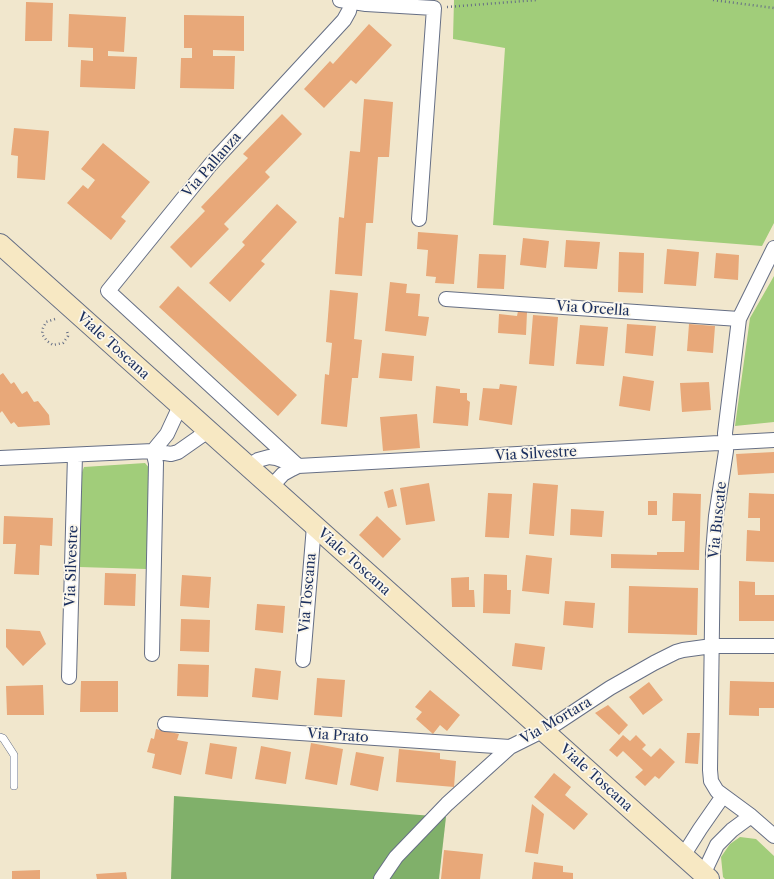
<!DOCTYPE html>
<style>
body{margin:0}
canvas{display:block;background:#f1e7cd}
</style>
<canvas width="774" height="879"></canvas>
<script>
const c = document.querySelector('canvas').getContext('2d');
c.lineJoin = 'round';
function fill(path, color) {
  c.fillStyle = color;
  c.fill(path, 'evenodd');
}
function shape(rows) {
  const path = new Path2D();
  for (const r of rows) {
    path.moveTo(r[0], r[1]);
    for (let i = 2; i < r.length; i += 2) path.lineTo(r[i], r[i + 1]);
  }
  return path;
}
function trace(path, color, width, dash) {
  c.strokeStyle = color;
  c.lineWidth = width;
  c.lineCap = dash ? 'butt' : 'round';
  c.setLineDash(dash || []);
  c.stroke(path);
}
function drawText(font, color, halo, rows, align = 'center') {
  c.font = font + ' "Libre Caslon Text",serif';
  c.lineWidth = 3.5;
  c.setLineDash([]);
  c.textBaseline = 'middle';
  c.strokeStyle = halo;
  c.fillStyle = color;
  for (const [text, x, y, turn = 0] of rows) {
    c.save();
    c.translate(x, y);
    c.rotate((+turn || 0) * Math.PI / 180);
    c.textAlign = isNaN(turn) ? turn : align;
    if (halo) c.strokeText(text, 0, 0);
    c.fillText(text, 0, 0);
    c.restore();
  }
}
fill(shape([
 [454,0,774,0,774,223,762,246,493,225,505,48,453,39],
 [774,276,774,422,735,426,750,318],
 [145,463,150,469,146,569,79,567,81,475,84,467],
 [740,837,756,839,774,856,774,879,725,879,723,877,721,857,730,844]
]), '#a1cd7a');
fill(shape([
 [174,796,446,817,439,879,171,879]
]), '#80b06a');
fill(shape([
 [26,2,53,3,52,41,25,41],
 [69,14,126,17,124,52,108,51,108,56,137,57,135,89,80,87,81,60,93,61,93,48,68,47],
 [184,15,244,16,244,51,213,50,213,56,235,56,234,89,180,88,181,58,192,58,192,48,184,48],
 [369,24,392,45,356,84,351,80,324,108,304,89,330,61,333,64],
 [364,99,393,102,389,157,378,157,373,223,366,223,362,276,335,274,339,217,344,218,350,151,360,152],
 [282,114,302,134,265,172,270,177,224,224,229,229,191,268,170,247,205,211,201,207,248,158,243,154],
 [14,128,49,131,45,180,17,178,18,156,11,155],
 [103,143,150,182,121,217,126,221,111,240,67,203,83,185,88,189,95,180,81,169],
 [277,204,297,222,261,261,265,264,230,302,209,283,245,245,242,242],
 [418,232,458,235,454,284,435,283,436,277,426,276,428,250,417,249],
 [523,238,549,241,546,268,520,265],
 [566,240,600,242,597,269,564,267],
 [667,249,699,252,696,286,664,284],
 [619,252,644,253,643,293,618,292],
 [716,253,739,255,738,280,714,278],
 [479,254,506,255,504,289,477,288],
 [390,282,407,284,406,293,420,294,418,316,429,317,426,336,385,331],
 [178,286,297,395,278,416,159,307],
 [330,290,358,293,354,339,362,340,358,378,352,378,347,427,321,424,325,374,329,375,332,343,326,342],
 [518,311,527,312,526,335,498,333,499,314,517,316],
 [533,315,558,317,554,366,529,364],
 [627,324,656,326,653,356,625,353],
 [689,324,715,326,713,353,687,351],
 [580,325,608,327,604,366,576,364],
 [382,353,414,356,412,381,379,378],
 [3,373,11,384,14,382,22,394,27,391,34,402,38,401,49,415,50,425,18,427,14,422,11,424,2,411,0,413,0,375],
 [623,376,654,381,650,411,619,406],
 [709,382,711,410,682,412,680,383],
 [500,384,517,386,512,425,479,420,483,388,499,389],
 [436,386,460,389,460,393,467,393,467,400,470,402,468,426,433,423],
 [417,414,420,448,383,451,380,417],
 [774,452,774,473,738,475,736,454],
 [429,483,435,521,406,525,400,488],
 [533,483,558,485,554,536,529,534],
 [393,489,397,506,388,508,384,492],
 [488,493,512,494,509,538,485,537],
 [673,493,701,494,699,570,611,568,611,554,657,555,657,552,684,552,685,521,672,521],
 [749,493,774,494,774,562,746,561,747,530,760,531,760,518,748,518],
 [648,501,657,501,657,515,648,515],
 [571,509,604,511,602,537,570,535],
 [4,516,53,518,52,546,40,545,39,575,14,574,16,544,3,544],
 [377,516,401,539,383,558,359,535],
 [526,555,552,558,549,594,522,591],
 [105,573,136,574,135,606,104,605],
 [484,574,507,575,507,590,511,590,510,614,483,613],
 [182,575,211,577,209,608,180,606],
 [469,577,469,590,474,590,475,607,452,607,451,578],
 [739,581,755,582,755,595,774,595,774,621,739,621],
 [629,586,698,588,697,635,628,633],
 [565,601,595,603,593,628,563,625],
 [257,604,285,606,283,633,255,630],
 [181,619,210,620,209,652,180,651],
 [6,629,40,631,46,644,23,666,6,647],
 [515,643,545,647,542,670,512,666],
 [178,664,209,665,208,697,177,696],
 [255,668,281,671,278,700,252,697],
 [317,678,345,680,342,717,314,715],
 [81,681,118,681,118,712,80,712],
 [730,681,774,682,774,708,759,708,759,716,729,715],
 [649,682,663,700,643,715,629,697],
 [43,685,44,715,7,715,6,686],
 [430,690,460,715,447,731,440,725,433,734,416,719,422,712,415,707],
 [608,705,628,725,619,735,595,713],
 [156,729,179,734,177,740,188,742,181,775,152,768,155,754,147,752,151,738,154,739],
 [687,733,700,733,698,764,685,763],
 [623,735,630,741,636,735,646,745,642,749,651,757,660,748,675,762,659,779,655,776,645,786,635,777,643,770,623,751,617,757,609,750],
 [210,743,237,747,232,779,205,774],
 [311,743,343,749,337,785,305,779],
 [261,746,291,752,286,784,255,779],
 [399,749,440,753,440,759,456,761,454,787,396,782],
 [356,752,384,757,378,791,350,785],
 [554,773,571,787,565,795,588,814,574,830,534,797],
 [532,804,544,814,538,854,525,852],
 [444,850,483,854,480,879,441,879],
 [534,862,563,866,563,872,573,873,573,879,532,879],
 [40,870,40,879,12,879,12,871],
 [126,872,127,879,97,879,96,874]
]), '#e8a879');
const lane = shape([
 [0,737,3,738,14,755,14,786]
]);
const street = shape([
 [340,0,366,4,434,8,419,219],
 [774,248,739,319,725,433,726,451,716,516,713,553,710,770,711,781,717,791,751,816,774,836],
 [446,299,739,319],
 [153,451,167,434,180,406],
 [0,458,153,451,171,454,178,452,208,431],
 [248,466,258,460,269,457,276,458,292,464],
 [298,466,108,291,211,164,344,20,349,11,351,2],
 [271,487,283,474,292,469,298,466,774,440],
 [152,654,156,463,153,451],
 [303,660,314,526],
 [69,677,75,455],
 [165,724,510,747],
 [683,856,700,829,723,796],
 [381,879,396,857,447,804,510,747,554,725,610,688,654,663,676,652,683,650,712,646,774,646],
 [701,879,717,845,732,830,751,816]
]);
const secondary = shape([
 [0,244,709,879]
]);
trace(lane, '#666f85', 8);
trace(street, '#666f85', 16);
trace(secondary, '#666f85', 22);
trace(shape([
 [713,0,774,8],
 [447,7,537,0],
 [55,319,46,322,43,328,42,334,47,341,53,345,63,343,68,336,67,330]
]), '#666f85', 2.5, [1, 3]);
trace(lane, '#fff', 7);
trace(street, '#fff', 14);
trace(secondary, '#f7e8c3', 20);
drawText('14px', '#1b2f5e', '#fbf7ec', [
 ["Via Pallanza",212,165,-49],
 ["Via Orcella",593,309,4],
 ["Viale Toscana",113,346,42],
 ["Via Silvestre",536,454,-3],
 ["Via Buscate",718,520,-84],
 ["Viale Toscana",354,562,42],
 ["Via Silvestre",72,566,-88],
 ["Via Toscana",308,593,-85],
 ["Via Mortara",556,721,-30],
 ["Via Prato",338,736,4],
 ["Viale Toscana",596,778,42]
]);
</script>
